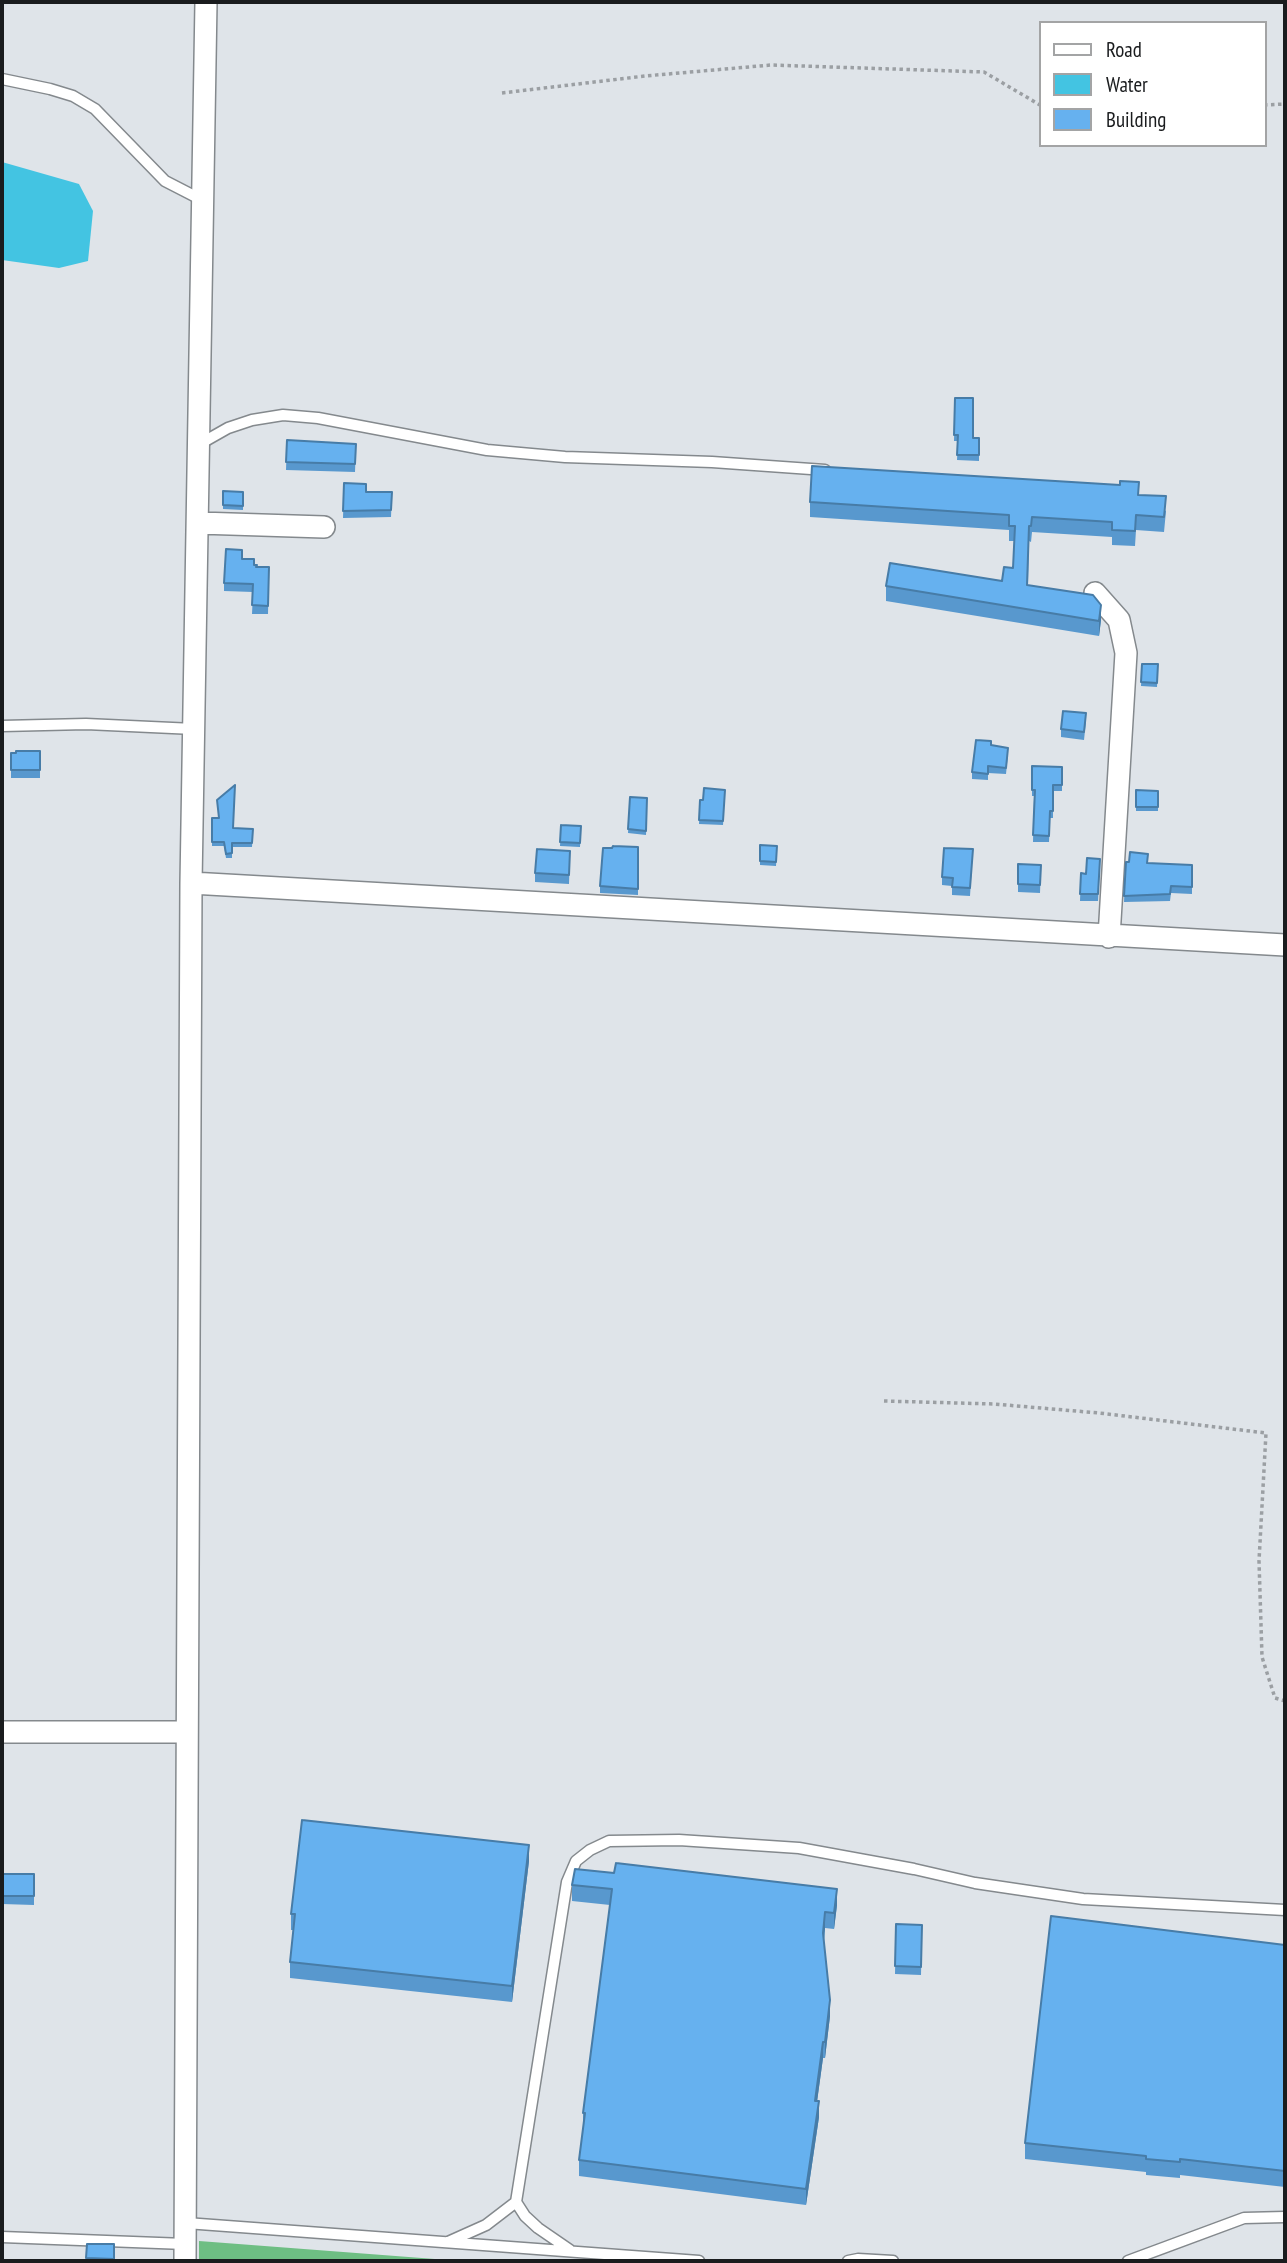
<!DOCTYPE html>
<style>
body{margin:0}
#map{position:relative;width:1287px;height:2263px;overflow:hidden;background:#dfe4e9;font-family:"PT Sans Narrow",sans-serif}
canvas{display:block}
.frame{position:absolute;inset:0;border:4px solid #1a1c1e;pointer-events:none}
.legend{position:absolute;left:1039px;top:21px;width:228px;height:126px;box-sizing:border-box;background:#fff;border:2px solid #a3a4a5;margin:0;padding:9px 12px;list-style:none;font-size:21px;color:#1a1c1e}
.legend li{display:flex;align-items:center;gap:14px;height:35px}
.legend b{width:35px;border:2px solid #a3a4a5}
</style>
<div id="map">
<canvas width="1287" height="2263"></canvas>
<div class="frame"></div>
<ul class="legend">
<li><b style="height:9px;background:#fff"></b>Road</li>
<li><b style="height:19px;background:#43c4e2"></b>Water</li>
<li><b style="height:19px;background:#66b1ef"></b>Building</li>
</ul>
</div>
<script>
const c = document.querySelector('canvas').getContext('2d');
c.lineJoin = 'round';
function fill(path, color) {
  c.fillStyle = color;
  c.fill(path, 'evenodd');
}
function shape(rows) {
  const path = new Path2D();
  for (const r of rows) {
    path.moveTo(r[0], r[1]);
    for (let i = 2; i < r.length; i += 2) path.lineTo(r[i], r[i + 1]);
  }
  return path;
}
function trace(path, color, width, dash) {
  c.strokeStyle = color;
  c.lineWidth = width;
  c.lineCap = dash ? 'butt' : 'round';
  c.setLineDash(dash || []);
  c.stroke(path);
}
fill(shape([
 [199,2241,461,2261,199,2261]
]), '#6ebe83');
fill(shape([
 [2,162,79,184,93,211,88,261,59,268,2,260]
]), '#43c4e2');
const service = shape([
 [2,79,50,89,73,96,95,109,165,181,202,200],
 [198,445,228,428,252,420,283,415,318,418,487,450,565,457,712,462,825,470],
 [2,726,86,724,194,729],
 [516,2202,525,2216,538,2228,570,2250],
 [186,2223,699,2261],
 [2,2237,185,2244],
 [448,2242,486,2225,516,2202,567,1882,576,1861,590,1850,609,1841,679,1840,799,1848,914,1869,975,1883,1083,1899,1285,1910],
 [848,2261,858,2259,893,2261],
 [1128,2261,1244,2218,1285,2217]
]);
const minor = shape([
 [199,523,324,527],
 [1095,593,1119,620,1126,653,1109,937],
 [191,883,1285,945],
 [2,1732,186,1732],
 [185,2261,191,883,206,2]
]);
trace(service, '#84898d', 13);
trace(minor, '#84898d', 24);
trace(shape([
 [502,93,645,76,771,65,984,72,1040,105],
 [1264,105,1285,104],
 [884,1401,994,1404,1099,1413,1266,1433,1259,1561,1262,1657,1275,1698,1285,1701]
]), '#9b9fa3', 3.5, [3.5, 3.5]);
trace(service, '#fff', 10);
trace(minor, '#fff', 21);
fill(shape([
 [955,398,973,438,979,438,979,461,957,460,958,441,954,441],
 [287,440,356,444,355,472,286,470],
 [344,483,366,492,392,492,391,517,343,518],
 [223,491,243,492,243,510,223,509],
 [1139,495,1166,511,1164,532,1136,530,1135,546,1112,545,1112,537,1032,532,1031,542,1029,541,1028,585,1101,620,1099,636,886,601,886,586,1002,581,1013,568,1014,541,1009,541,1009,530,810,517,810,502],
 [254,565,256,567,269,567,268,614,252,614,253,592,224,591,224,583],
 [1142,664,1158,664,1157,687,1141,686],
 [1086,721,1084,740,1061,737,1061,729],
 [991,745,1008,754,1006,774,988,773,988,780,972,779,972,772],
 [40,751,40,778,11,778,11,753],
 [1032,766,1062,767,1062,791,1053,791,1053,818,1050,818,1049,842,1033,842,1034,796,1032,796],
 [725,790,723,825,699,824,700,800,703,800],
 [1136,790,1158,791,1158,811,1136,811],
 [630,797,647,798,646,835,628,833],
 [212,818,233,828,253,829,252,847,232,847,232,858,226,858,224,846,212,846],
 [561,825,581,826,580,847,560,846],
 [760,845,777,846,776,866,760,865],
 [638,847,638,895,600,893,600,886],
 [973,849,970,896,952,895,952,886,942,885,942,877],
 [570,851,569,884,535,882,535,873],
 [1100,859,1098,901,1080,901,1081,873,1086,874],
 [1126,862,1192,865,1192,894,1171,893,1170,901,1124,902],
 [1018,864,1041,865,1040,893,1018,892],
 [529,1861,512,2002,290,1978,290,1962,294,1930,291,1930,291,1914],
 [2,1874,34,1874,34,1905,2,1904],
 [572,1885,837,1905,834,1929,825,1928,824,1942,830,2016,825,2058,823,2058,817,2101,819,2117,806,2205,579,2176,579,2160,583,2129,583,2113,610,1905,572,1901],
 [896,1924,922,1925,921,1975,895,1974],
 [1285,1945,1285,2187,1180,2175,1180,2178,1146,2175,1146,2172,1025,2159,1025,2143],
 [87,2244,114,2244,114,2261,86,2261]
]), '#5898ce');
fill(shape([
 [1101,605,1101,620,1099,636,1099,621],
 [529,1845,529,1861,512,2002,512,1986],
 [837,1889,837,1905,834,1929,834,1913],
 [825,1912,825,1928,823,1949,823,1933],
 [830,2000,830,2016,825,2058,825,2042],
 [823,2042,823,2058,815,2117,815,2101],
 [819,2101,819,2117,806,2205,806,2189]
]), '#477ca7');
const building = shape([
 [955,398,973,398,973,438,979,438,979,455,957,455,958,435,954,435,955,398],
 [287,440,356,444,355,464,286,462,287,440],
 [812,466,1120,485,1120,481,1139,482,1138,495,1166,496,1164,517,1136,515,1135,531,1112,530,1112,522,1032,517,1031,526,1029,526,1027,585,1093,595,1101,605,1099,621,886,586,890,563,1002,581,1004,567,1013,568,1015,526,1009,526,1009,515,810,502,812,466],
 [344,483,366,484,366,492,392,492,391,510,343,511,344,483],
 [223,491,243,492,243,506,223,505,223,491],
 [226,549,242,550,242,559,254,559,254,565,257,565,256,567,269,567,268,606,252,605,253,584,224,583,226,549],
 [1142,664,1158,664,1157,683,1141,682,1142,664],
 [1063,711,1086,713,1084,732,1061,729,1063,711],
 [976,740,991,741,991,745,1008,748,1006,768,988,766,988,774,972,772,976,740],
 [16,751,40,751,40,770,11,770,11,753,16,753,16,751],
 [1032,766,1062,767,1062,785,1053,785,1053,811,1050,811,1049,836,1033,835,1035,790,1032,790,1032,766],
 [235,785,233,828,253,829,252,843,232,843,232,853,226,854,224,842,212,842,212,818,219,818,217,800,235,785],
 [704,788,725,790,723,821,699,820,700,800,703,800,704,788],
 [1136,790,1158,791,1158,807,1136,807,1136,790],
 [630,797,647,798,646,831,628,829,630,797],
 [561,825,581,826,580,843,560,842,561,825],
 [760,845,777,846,776,862,760,861,760,845],
 [613,846,638,847,638,889,600,886,603,848,612,848,613,846],
 [944,848,973,849,970,888,952,887,953,878,942,877,944,848],
 [537,849,570,851,569,875,535,873,537,849],
 [1130,852,1148,854,1147,863,1192,865,1192,887,1171,886,1170,894,1124,896,1126,862,1129,862,1130,852],
 [1087,858,1100,859,1098,894,1080,894,1081,873,1086,874,1087,858],
 [1018,864,1041,865,1040,885,1018,884,1018,864],
 [302,1820,529,1845,512,1986,290,1962,295,1914,291,1914,302,1820],
 [616,1863,837,1889,834,1913,825,1912,823,1933,830,2000,825,2042,823,2042,815,2101,819,2101,806,2189,579,2160,585,2113,583,2113,612,1889,572,1885,575,1869,614,1873,616,1863],
 [2,1874,34,1874,34,1896,2,1896,2,1874],
 [1051,1916,1285,1945,1285,2171,1180,2159,1180,2162,1146,2159,1146,2156,1025,2143,1051,1916],
 [896,1924,922,1925,921,1967,895,1966,896,1924],
 [87,2244,114,2244,114,2259,86,2258,87,2244]
]);
fill(building, '#66b1ef');
trace(building, '#477ca7', 2);
</script>
